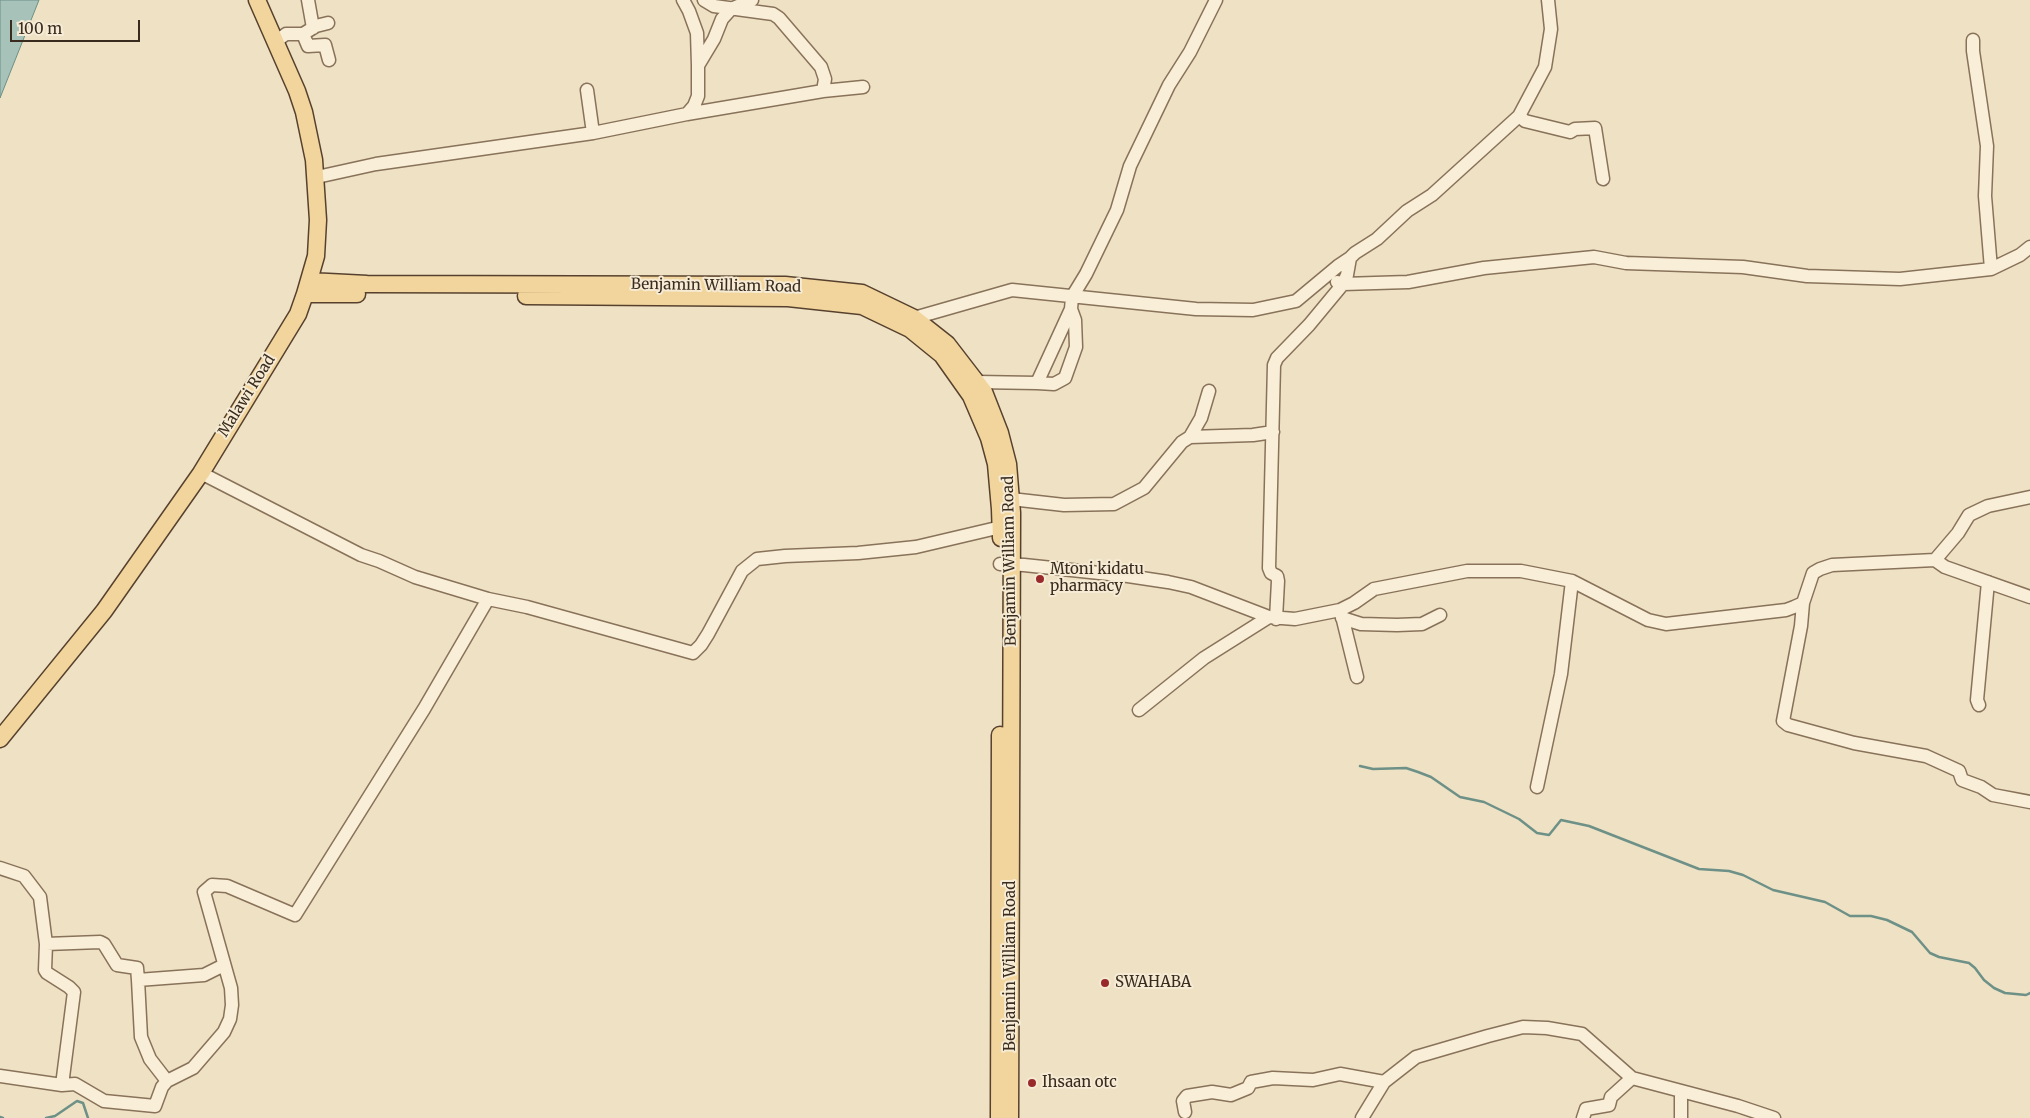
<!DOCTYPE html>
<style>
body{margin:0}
#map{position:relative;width:2030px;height:1118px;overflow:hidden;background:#eee1c4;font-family:Merriweather,serif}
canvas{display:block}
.scale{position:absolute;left:10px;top:20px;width:130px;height:22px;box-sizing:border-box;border:2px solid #392b1e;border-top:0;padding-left:6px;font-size:15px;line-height:18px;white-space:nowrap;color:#392b1e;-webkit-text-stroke:4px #f6ebd4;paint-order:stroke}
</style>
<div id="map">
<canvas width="2030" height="1118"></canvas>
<div class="scale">100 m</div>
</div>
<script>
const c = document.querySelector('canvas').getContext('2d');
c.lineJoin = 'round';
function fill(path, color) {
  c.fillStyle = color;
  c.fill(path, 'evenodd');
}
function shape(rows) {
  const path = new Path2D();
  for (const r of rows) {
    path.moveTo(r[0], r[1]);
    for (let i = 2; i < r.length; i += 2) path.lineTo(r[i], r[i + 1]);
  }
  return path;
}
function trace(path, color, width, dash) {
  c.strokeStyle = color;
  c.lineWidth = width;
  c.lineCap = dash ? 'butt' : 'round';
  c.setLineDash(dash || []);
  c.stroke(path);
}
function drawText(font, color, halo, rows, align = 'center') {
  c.font = font + ' Merriweather,serif';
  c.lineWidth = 4;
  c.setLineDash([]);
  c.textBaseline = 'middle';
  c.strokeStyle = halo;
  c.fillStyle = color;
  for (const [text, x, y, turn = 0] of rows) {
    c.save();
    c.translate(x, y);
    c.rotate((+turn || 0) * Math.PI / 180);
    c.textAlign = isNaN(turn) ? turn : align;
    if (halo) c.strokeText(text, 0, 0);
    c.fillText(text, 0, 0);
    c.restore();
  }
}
const water = shape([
 [0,0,39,0,0,98,0,0]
]);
fill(water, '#a6c2b9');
trace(water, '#6d9087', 1);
trace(shape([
 [1360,766,1373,769,1406,768,1418,772,1431,777,1460,797,1484,802,1519,819,1537,833,1549,835,1561,820,1589,826,1699,869,1729,871,1743,875,1773,890,1825,902,1850,916,1871,916,1887,920,1912,932,1930,953,1939,957,1969,963,1975,968,1984,980,1994,988,2005,993,2026,995,2030,993],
 [0,1117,3,1118],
 [46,1118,55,1116,77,1101,83,1103,88,1118]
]), '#6d9087', 2.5);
const minor = shape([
 [308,0,313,28],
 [683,0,689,11,697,33,698,65,698,96,694,106,687,114],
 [704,0,714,6,773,14,779,18,821,67,825,79,823,91],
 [303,34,308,46,325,45,329,60],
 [1973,40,1973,51,1987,146,1985,196,1991,269],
 [275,42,286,34,303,34,316,26,328,23],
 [699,64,714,39,722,19,731,9,752,0],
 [587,90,593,133],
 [1519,116,1525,121,1570,132,1575,129,1595,128,1603,179],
 [317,177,376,164,593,133,687,114,823,91,863,87],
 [1337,282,1343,284,1347,275,1350,258,1355,253,1377,239,1407,211,1432,195,1519,116,1545,67,1551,29,1548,0],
 [914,318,1012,290,1196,309,1253,310,1296,301,1338,266,1350,258],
 [1037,383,1054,384,1065,378,1076,347,1075,320,1071,309],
 [971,386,977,382,1037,383,1071,309,1072,297,1086,274,1117,210,1130,166,1169,85,1190,52,1216,0],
 [1190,437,1201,418,1209,391],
 [201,473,361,555,379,561,415,577,488,599,527,607,693,653,701,645,708,634,742,571,757,559,785,556,858,553,916,547,1001,527],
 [1011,499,1064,505,1114,504,1144,488,1182,442,1190,437,1253,435,1273,432],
 [1935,560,1945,567,2030,597],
 [1000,564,1024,565,1128,576,1168,582,1191,587,1269,617,1295,619,1340,610,1354,603,1374,589,1467,571,1521,571,1572,581,1648,620,1666,624,1786,610,1794,607,1803,603,1813,573,1820,569,1832,565,1935,560,1958,533,1969,515,1988,506,2030,497],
 [1803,603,1801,626,1783,721,1788,725,1854,743,1926,756,1959,771,1962,780,1981,787,1993,795,2030,802],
 [1341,612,1357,677],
 [1342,618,1361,624,1397,625,1422,624,1440,615],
 [1276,619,1278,581,1277,576,1271,573,1269,568,1274,365,1277,358,1309,325,1343,284,1408,282,1484,268,1594,257,1626,263,1743,267,1807,276,1900,279,1991,269,2020,255,2030,247],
 [1979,705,1977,700,1988,582],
 [1139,710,1204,658,1269,617],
 [1537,787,1561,674,1572,581],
 [0,868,24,876,40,897,46,944,45,970,47,973,69,987,74,992,62,1085],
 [46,944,100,942,104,944,117,965,137,968,138,980,204,975,224,965],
 [138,980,141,1037,150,1059,167,1081,193,1068,224,1032,230,1019,232,1005,231,988,204,892,212,885,227,886,295,915,424,709,488,599],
 [0,1076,62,1085,75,1084,104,1101,155,1106,162,1087,167,1081],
 [1681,1092,1681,1118],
 [1185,1112,1183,1101,1187,1096,1212,1092,1231,1095,1248,1088,1251,1082,1273,1078,1313,1080,1340,1074,1384,1082],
 [1362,1118,1384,1082,1416,1057,1488,1036,1523,1027,1547,1028,1582,1034,1632,1078,1738,1106,1774,1118],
 [1583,1118,1586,1109,1609,1105,1611,1097,1632,1078]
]);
const major = shape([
 [309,281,367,284,785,285,862,293,914,318,947,344,984,392,1000,433,1008,464,1012,513,1010,1118],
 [305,294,357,294],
 [526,296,788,298,862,306,910,329,942,355,971,396,989,438,996,464,1000,509,1001,538],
 [0,739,104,611,201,473,298,314,305,294,316,256,318,220,314,160,304,112,297,91,257,0],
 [999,1118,1000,735]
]);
trace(minor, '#89725a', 15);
trace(major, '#57412e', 19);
trace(minor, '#f9eed7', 12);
trace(major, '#f2d59c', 16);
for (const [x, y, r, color] of [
 [1040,579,5,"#992a2c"],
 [1105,983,5,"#992a2c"],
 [1032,1083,5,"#992a2c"]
]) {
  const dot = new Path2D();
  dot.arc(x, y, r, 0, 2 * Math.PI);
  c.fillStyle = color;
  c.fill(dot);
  trace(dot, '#f6ebd4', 2);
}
drawText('15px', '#392b1e', '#f6ebd4', [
 ["Benjamin William Road",716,286,1],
 ["Malawi Road",247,396,-58],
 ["Benjamin William Road",1010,561,-91],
 ["Benjamin William Road",1011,966,-90]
]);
drawText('15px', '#392b1e', '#f6ebd4', [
 ["Mtoni kidatu",1050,570],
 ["pharmacy",1050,587],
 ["SWAHABA",1115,983],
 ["Ihsaan otc",1042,1083]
], 'left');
</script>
